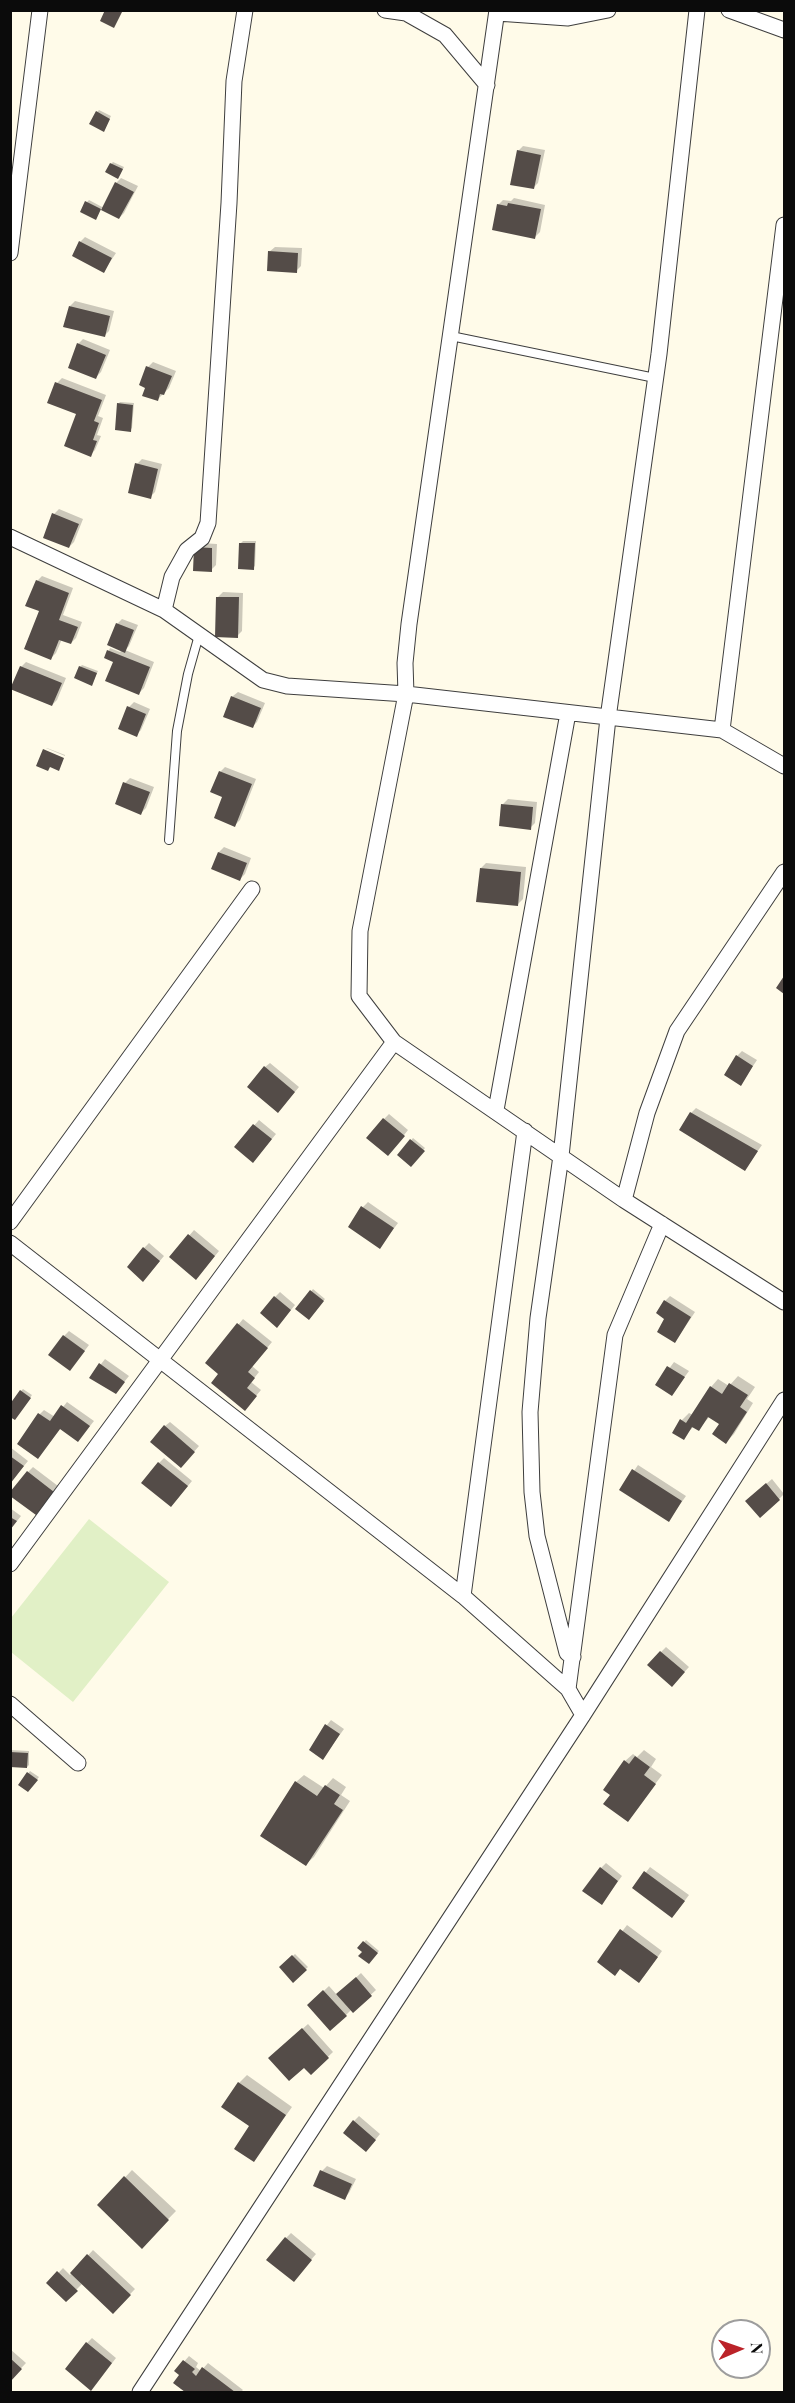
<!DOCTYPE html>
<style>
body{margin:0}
#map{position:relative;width:795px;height:2403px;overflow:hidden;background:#fffbe9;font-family:"Playfair Display",serif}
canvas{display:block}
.frame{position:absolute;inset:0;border:12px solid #0b0b0b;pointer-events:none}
.north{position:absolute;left:711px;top:2319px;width:60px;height:60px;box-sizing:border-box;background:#fff;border:2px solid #9d9d9d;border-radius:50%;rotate:88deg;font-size:16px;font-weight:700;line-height:24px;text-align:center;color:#0b0b0b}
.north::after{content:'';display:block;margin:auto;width:21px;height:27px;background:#bb2329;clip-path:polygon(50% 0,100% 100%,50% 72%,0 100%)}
</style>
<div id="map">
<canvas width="795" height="2403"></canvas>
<div class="frame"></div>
<div class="north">N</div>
</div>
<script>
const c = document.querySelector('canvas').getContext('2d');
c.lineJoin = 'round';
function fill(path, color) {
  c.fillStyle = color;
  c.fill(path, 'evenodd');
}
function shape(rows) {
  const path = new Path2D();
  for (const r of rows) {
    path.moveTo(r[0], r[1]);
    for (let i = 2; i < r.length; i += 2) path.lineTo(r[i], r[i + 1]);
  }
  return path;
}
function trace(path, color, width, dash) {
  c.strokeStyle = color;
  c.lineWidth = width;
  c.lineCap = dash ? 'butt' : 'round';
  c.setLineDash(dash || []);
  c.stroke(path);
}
fill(shape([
 [89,1519,169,1582,73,1702,11,1652,11,1618]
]), '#e1f0c6');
fill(shape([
 [99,110,111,116,105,128,97,112],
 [523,146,545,150,538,183,533,188,518,151],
 [113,162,124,167,120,175,111,164],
 [121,178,138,186,124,213,119,218,101,208,97,216,87,202,89,200,104,208,116,183],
 [514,198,545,205,540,232,535,237,498,205,503,200,511,201],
 [85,237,116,253,104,271,80,242],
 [275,247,302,248,301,266,296,271,269,252],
 [75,301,114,311,109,331,104,336,70,306],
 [83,339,110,350,101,372,96,377,78,344],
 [153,362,176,371,169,388,157,400,147,387,148,367],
 [62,378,106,395,98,416,103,418,97,435,101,436,95,450,90,455,78,413,57,383],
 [120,402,134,403,132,428,130,430,118,404],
 [142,459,162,464,155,492,150,497,137,464],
 [59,509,83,519,74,542,69,547,54,514],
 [243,541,256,541,255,566,253,568,241,543],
 [200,543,217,544,216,565,211,570],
 [42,576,73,588,63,615,82,622,76,638,71,643,62,639,56,653,51,658,37,581],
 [223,592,243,593,242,631,237,636,218,597],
 [122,619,138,625,129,646,125,650,154,662,144,688,139,693,117,655,106,657,110,648,120,652,122,650,117,624],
 [26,662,66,678,57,700,52,705,21,667],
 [82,665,98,671,92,684,80,667],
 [238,692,265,703,257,722,252,727,225,716,233,696],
 [134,702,150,709,141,730,136,735,129,707],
 [46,748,47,748,65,755,65,756],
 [225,767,256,779,240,820,235,825,224,796,220,772],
 [130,778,154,787,146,808,141,813,125,783],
 [508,799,537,802,535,823,530,828,503,804],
 [224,847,251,858,245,874,240,879,213,868,219,852],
 [486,863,526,867,523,899,518,904,481,868],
 [742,1051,757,1060,741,1084,737,1056],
 [270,1063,299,1087,283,1106,265,1067],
 [696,1108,762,1145,745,1169,691,1113],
 [389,1114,408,1130,393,1149,384,1119],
 [259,1120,276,1134,258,1156,236,1146],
 [413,1138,425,1148,411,1165,399,1155],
 [368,1202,398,1223,380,1247,363,1207],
 [194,1230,219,1251,201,1273,171,1257],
 [149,1243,164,1256,148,1275,144,1248],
 [313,1289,325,1299,309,1318,297,1309],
 [280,1292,295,1305,282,1321,275,1297],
 [670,1296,695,1312,679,1336,667,1319,665,1301],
 [243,1319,272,1342,252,1366,259,1372,251,1382,261,1390,249,1404,207,1363],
 [69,1331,89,1345,70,1370,64,1336],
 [105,1359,129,1376,116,1392,91,1377],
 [674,1362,689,1371,672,1394,657,1385],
 [738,1376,755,1387,747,1399,753,1403,734,1434,726,1442,721,1423,710,1416,699,1429,694,1426,683,1438,682,1420,689,1413,693,1415,711,1387,718,1379,729,1386],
 [23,1389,32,1395,17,1416,21,1391],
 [67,1402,94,1421,78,1441,61,1428,38,1457,40,1414,44,1410,55,1417],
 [170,1422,199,1446,186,1461,165,1426],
 [10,1447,28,1461,10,1483],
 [164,1458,192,1481,176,1500,159,1463],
 [638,1465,686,1496,669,1520,621,1490],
 [33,1467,58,1486,41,1508,28,1472],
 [772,1479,784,1494,779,1499,752,1496],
 [10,1508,21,1516,10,1530],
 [666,1647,689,1667,677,1680,661,1652],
 [331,1720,344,1729,323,1758,327,1725],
 [10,1750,29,1751,29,1765,27,1767,10,1766],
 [644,1750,656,1759,651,1767,662,1775,628,1820,612,1794,625,1761,633,1754,637,1757],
 [30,1771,39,1777,30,1788,20,1784],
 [304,1775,324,1788,333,1778,346,1787,341,1795,350,1801,314,1857,306,1864,296,1782],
 [606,1863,622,1876,606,1898,601,1868],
 [650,1867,689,1895,677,1911,634,1888],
 [627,1925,662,1951,644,1976,599,1962],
 [366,1940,379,1951,368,1962,364,1952,359,1948],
 [295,1954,308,1967,293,1981,281,1967],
 [361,1973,376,1990,353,2011,352,2009,346,2015,309,2005,329,1986,337,1995],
 [308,2024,333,2052,311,2073,304,2066,270,2058],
 [247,2075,292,2107,254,2160,251,2126,239,2083],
 [359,2116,380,2134,371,2145,354,2121],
 [327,2166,356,2179,349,2193,344,2198,322,2171],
 [132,2170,176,2211,142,2246,99,2205],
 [291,2233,316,2254,298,2275,286,2238],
 [93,2250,135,2289,113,2312,82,2284,66,2300,49,2283,63,2268,70,2275],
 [92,2338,116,2358,96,2384,87,2343],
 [10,2349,26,2363,10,2380],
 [189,2356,198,2363,196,2367,201,2371,208,2363,243,2390,241,2392,187,2392,175,2383,181,2375,176,2371]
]), '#0003');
fill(shape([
 [105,10,123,10,114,28,100,21],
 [96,111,110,119,104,132,89,124],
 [517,150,541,155,534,189,510,185],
 [110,163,123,169,118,179,105,172],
 [115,182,134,192,119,219,101,210],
 [85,201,101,209,96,220,80,212],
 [508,203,541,209,535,239,492,230,497,204,507,206],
 [79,241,112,258,104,273,72,256],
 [268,251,298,253,297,273,267,271],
 [69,306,110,316,105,337,63,327],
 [77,343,106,355,96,379,68,368],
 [146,366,172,376,164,395,160,394,158,401,142,396,145,388,139,385],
 [55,382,102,400,94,421,99,423,93,440,97,441,91,457,64,446,76,414,47,403],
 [117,403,133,405,131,432,115,430],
 [135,463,158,469,151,499,128,493],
 [52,513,79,524,69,548,43,538],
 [239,543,255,543,254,570,238,569],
 [194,547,212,548,212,572,193,571],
 [36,580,69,593,59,620,78,627,71,644,59,640,51,660,24,649,39,611,25,606],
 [216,597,239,597,238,638,215,637],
 [116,623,134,630,125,653,107,645],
 [107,650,150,667,139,695,105,681,113,662,104,658],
 [20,666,62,683,52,706,10,689],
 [79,666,97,673,92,686,74,678],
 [231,696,261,708,253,728,223,717],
 [127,706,146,714,137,737,118,729],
 [43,749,64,758,59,771,50,767,48,771,36,766],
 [219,771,252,784,235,827,214,818,222,797,210,792],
 [123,782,150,792,141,815,115,804],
 [501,804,533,807,531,830,499,826],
 [218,852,247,863,240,881,211,869],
 [480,868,521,872,518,906,476,902],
 [784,976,784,994,776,988],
 [736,1055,753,1066,741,1086,724,1075],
 [264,1066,295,1092,278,1113,247,1087],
 [690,1112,758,1151,745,1171,679,1130],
 [383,1118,405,1136,388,1156,366,1138],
 [253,1124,272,1139,253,1163,234,1147],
 [410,1139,425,1151,411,1167,397,1155],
 [361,1206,394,1228,380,1249,348,1227],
 [188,1234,215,1256,196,1280,169,1257],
 [143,1247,160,1261,143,1282,127,1267],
 [310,1290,324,1301,309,1320,295,1309],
 [274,1296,291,1310,277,1328,260,1313],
 [664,1300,691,1317,675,1343,657,1332,664,1319,656,1313],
 [237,1323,268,1348,248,1372,255,1378,247,1388,257,1396,245,1411,211,1383,218,1374,205,1363],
 [63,1335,85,1351,70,1371,48,1355],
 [99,1363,125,1382,116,1394,89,1378],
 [667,1366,685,1377,672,1396,655,1385],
 [729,1383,748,1395,740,1407,747,1412,726,1444,712,1434,719,1424,708,1417,699,1431,692,1427,684,1440,672,1433,680,1419,686,1423,710,1386,722,1394],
 [20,1390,31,1398,15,1420,10,1417,10,1404],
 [61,1405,90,1426,78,1442,60,1429,38,1459,17,1444,38,1413,50,1421],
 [164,1425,195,1452,181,1468,150,1442],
 [10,1456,24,1466,10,1484],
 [158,1462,188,1486,171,1507,141,1483],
 [632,1469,682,1501,669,1522,619,1490],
 [27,1471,54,1492,36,1515,10,1496,10,1492],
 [766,1483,780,1500,760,1518,745,1501],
 [10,1517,17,1521,10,1530],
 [660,1651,685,1672,672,1687,647,1665],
 [325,1724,340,1734,323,1760,309,1750],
 [10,1752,28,1753,27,1768,10,1767],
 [635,1756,650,1767,644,1775,656,1784,628,1822,603,1804,610,1795,603,1790,624,1760,629,1764],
 [27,1772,38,1780,28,1792,18,1785],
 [295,1781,317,1796,325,1785,340,1795,334,1804,343,1810,306,1866,260,1836],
 [600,1867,618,1881,602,1905,582,1891],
 [644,1871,685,1901,672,1918,632,1888],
 [620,1929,658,1957,639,1983,620,1969,615,1976,597,1962],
 [363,1941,378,1953,369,1964,358,1956,362,1952,357,1948],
 [292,1955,307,1970,293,1983,279,1967],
 [356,1977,372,1996,353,2013,336,1994],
 [323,1990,347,2016,330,2031,307,2005],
 [302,2028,329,2058,311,2075,304,2068,289,2081,268,2058],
 [238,2082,286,2115,254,2162,234,2149,249,2126,221,2107],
 [353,2120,376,2140,366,2152,343,2133],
 [320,2170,352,2184,345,2200,313,2186],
 [124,2176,169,2220,142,2249,97,2205],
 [285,2237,312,2260,294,2282,266,2260],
 [87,2254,131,2295,113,2314,70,2273],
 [57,2271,78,2291,66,2302,46,2283],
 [86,2342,112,2363,91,2391,65,2369],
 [10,2358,22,2369,10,2382],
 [183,2360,195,2369,192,2372,196,2376,202,2367,235,2392,185,2392,173,2383,179,2375,174,2371]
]), '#544c48');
const lane = shape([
 [451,336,655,378],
 [169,840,177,731,188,674,199,635]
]);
const street = shape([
 [385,10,406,13,445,35,487,85],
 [497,10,409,624,405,663,406,694,360,931,359,996,394,1042,624,1200,784,1302],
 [729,10,784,30],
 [497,13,568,18,608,10],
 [10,253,40,10],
 [10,537,164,610,263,680,287,686,406,694,722,730,784,766],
 [164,610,172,577,187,550,202,538,208,523,229,203,234,81,245,10],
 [722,730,784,225],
 [496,1110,568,713],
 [624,1200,647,1113,677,1031,784,872],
 [10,1222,252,889],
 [10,1243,463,1596,568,1689,583,1715],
 [10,1564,394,1042],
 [463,1596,525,1131],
 [573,1657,567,1653,537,1536,532,1492,530,1412,538,1318,561,1156,608,718,659,354,697,10],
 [568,1689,615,1335,662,1224],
 [10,1704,78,1763],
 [140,2392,583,1715,784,1400]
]);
trace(lane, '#3e3e3e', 10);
trace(street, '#3e3e3e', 17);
trace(lane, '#fff', 8);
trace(street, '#fff', 15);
</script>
